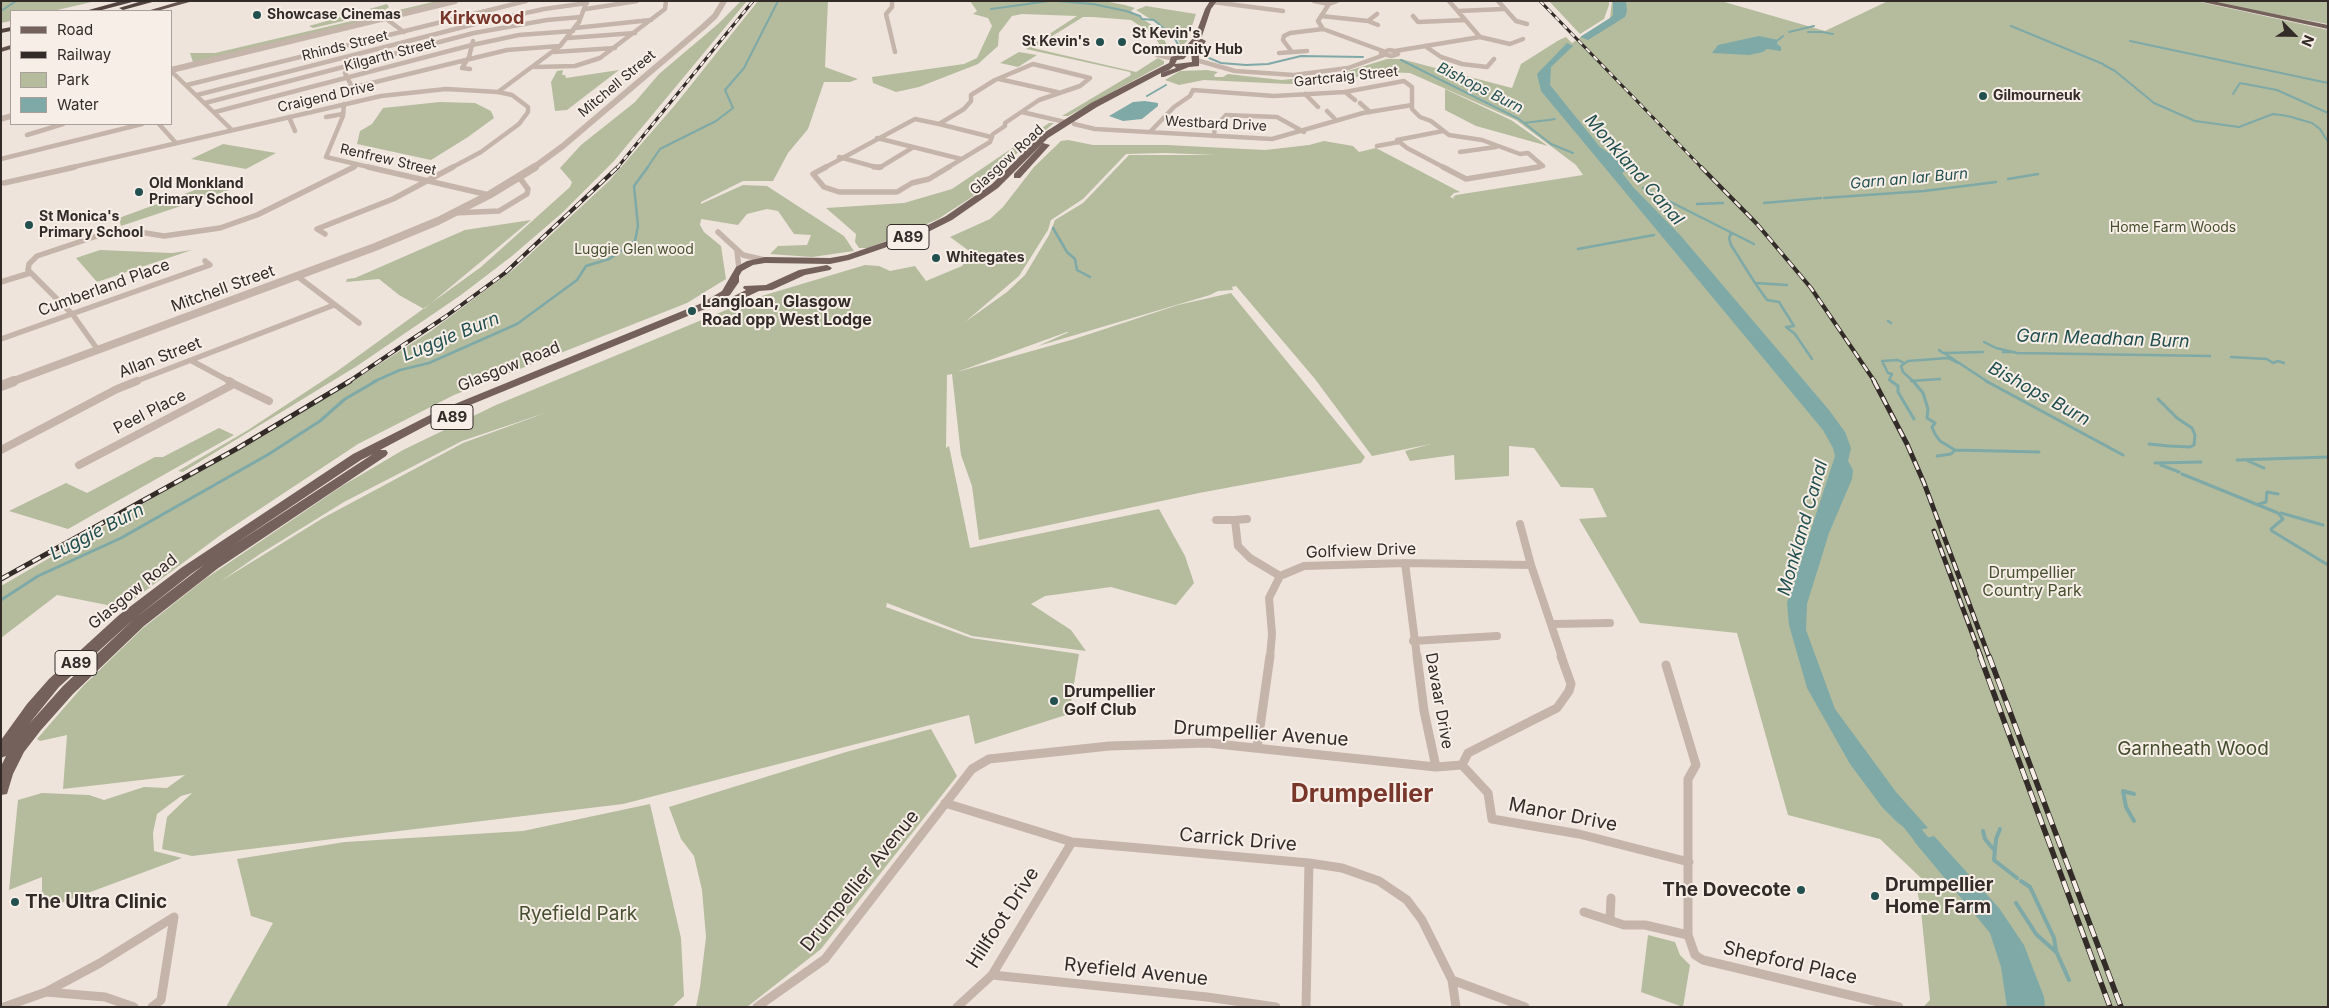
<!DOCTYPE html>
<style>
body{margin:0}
#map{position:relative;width:2329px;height:1008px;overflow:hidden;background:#efe4dc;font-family:Inter,sans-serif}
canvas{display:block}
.frame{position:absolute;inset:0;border:2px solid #332b28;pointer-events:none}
.legend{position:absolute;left:10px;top:10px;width:162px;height:115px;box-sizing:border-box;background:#f7eee7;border:1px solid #a9a09b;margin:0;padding:6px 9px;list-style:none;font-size:15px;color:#332b28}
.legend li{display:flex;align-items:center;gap:10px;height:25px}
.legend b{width:25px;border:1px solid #a9a09b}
.north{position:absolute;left:2269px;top:10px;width:50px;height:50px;-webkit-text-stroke:4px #f7eee7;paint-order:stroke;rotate:113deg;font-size:14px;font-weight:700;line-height:20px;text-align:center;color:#332b28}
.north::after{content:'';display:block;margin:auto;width:18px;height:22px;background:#332b28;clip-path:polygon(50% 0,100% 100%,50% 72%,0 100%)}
</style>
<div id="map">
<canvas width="2329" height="1008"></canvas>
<div class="frame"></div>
<ul class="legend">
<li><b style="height:6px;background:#74615b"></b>Road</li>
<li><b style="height:6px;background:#332b28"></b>Railway</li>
<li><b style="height:14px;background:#b4bc9d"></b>Park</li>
<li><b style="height:14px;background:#7ea9a7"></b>Water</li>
</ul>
<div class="north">N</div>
</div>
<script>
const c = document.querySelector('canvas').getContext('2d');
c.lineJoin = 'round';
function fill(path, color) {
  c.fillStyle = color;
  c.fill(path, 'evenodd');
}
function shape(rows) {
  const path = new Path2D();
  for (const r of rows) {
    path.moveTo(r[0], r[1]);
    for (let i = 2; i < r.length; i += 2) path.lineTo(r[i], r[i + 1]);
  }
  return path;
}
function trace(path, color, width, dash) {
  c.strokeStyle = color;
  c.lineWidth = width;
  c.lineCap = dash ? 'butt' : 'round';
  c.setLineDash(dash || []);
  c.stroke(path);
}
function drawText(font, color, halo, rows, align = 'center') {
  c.font = font + ' Inter,sans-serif';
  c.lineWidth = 4;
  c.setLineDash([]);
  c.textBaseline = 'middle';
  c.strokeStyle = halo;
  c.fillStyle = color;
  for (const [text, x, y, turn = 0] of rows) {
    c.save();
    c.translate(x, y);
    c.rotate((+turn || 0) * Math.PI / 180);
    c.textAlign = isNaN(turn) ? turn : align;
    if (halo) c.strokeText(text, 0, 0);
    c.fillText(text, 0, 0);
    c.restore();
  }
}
fill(shape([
 [96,1,53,11,11,11,11,21,1,23,1,2],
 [437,1,447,1,193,62,190,53,215,53],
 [747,1,614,161,562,213,512,256,461,295,357,366,183,472,178,471,248,430,336,372,481,267,570,187,572,182,560,168,581,145,635,102,659,74,718,24,740,2],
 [758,1,828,1,825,67,858,79,850,82,824,82,808,129,788,153,773,181,743,181,701,202,701,204,743,185,767,186,844,236,854,251,812,257,770,254,778,246,807,245,811,235,794,234,778,211,767,209,747,214,738,225,701,219,700,225,704,232,721,246,726,279,687,303,454,395,358,444,222,534,122,608,57,595,1,638,1,586,331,395,431,331,515,268,609,181,675,105],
 [970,1,1104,1,1125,5,1135,8,1131,11,1159,30,1167,45,1159,44,1154,35,1131,20,1093,17,1083,17,1033,48,1136,72,1158,58,1164,61,1164,64,1068,116,1062,116,1131,75,1130,72,1026,49,1077,16,1022,14,1012,16,999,33,998,46,978,64,919,87,896,92,873,83,872,77,964,64,977,58,992,26,988,18,973,14,977,11],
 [1549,1,1609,1,1609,5,1604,19,1580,34],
 [1612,1,1721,1,1825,31,1888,1,2196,1,2328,30,2328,1007,1923,1007,1930,1000,1921,911,1915,878,1941,897,1880,839,1788,815,1737,633,1640,623,1579,519,1607,517,1593,488,1561,487,1534,448,1509,446,1509,476,1455,480,1454,455,1410,461,1405,451,1431,444,1372,456,1315,379,1236,286,1232,287,1233,290,1218,291,1210,295,1038,346,1069,332,1067,332,957,372,1071,340,1178,305,1231,293,1365,457,1361,463,1199,493,979,540,972,486,961,455,952,374,947,375,946,448,949,446,970,548,1159,509,1185,556,1194,583,1176,605,1111,587,1045,596,1031,604,1071,630,1086,651,972,636,887,603,886,607,971,638,1079,654,1069,714,975,744,969,715,623,804,192,856,162,849,167,817,192,793,181,796,157,814,153,833,154,851,182,858,42,910,42,877,9,890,18,800,42,793,89,795,104,800,144,787,167,788,185,775,63,789,67,735,40,741,37,739,83,686,143,628,205,579,342,486,403,450,496,405,755,298,865,265,879,266,890,271,915,266,926,281,962,266,972,253,950,237,990,219,1003,207,1034,167,1061,141,1068,140,1093,145,1167,145,1265,150,1309,145,1324,141,1353,146,1359,152,1376,148,1460,192,1454,193,1450,197,1455,199,1453,197,1456,195,1583,175,1576,165,1516,120,1410,73,1382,72,1332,82,1289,84,1204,80,1179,85,1165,80,1180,71,1207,70,1218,72,1214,75,1215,77,1223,77,1228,74,1281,80,1335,75,1387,59,1401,59,1512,88,1521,64,1559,40,1566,37,1572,43,1610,18],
 [1165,153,1216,155,1129,155,1083,203,1055,220,1049,235,1025,275,1007,292,965,322,1019,276,1048,230,1051,220,1083,199,1126,154],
 [548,412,463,443,323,518,221,581,260,554,344,502,462,441],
 [2210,1,2328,1,2328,24,2225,5],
 [387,4,389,7,382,12,313,28,309,26],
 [1146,6,1196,14,1187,41,1181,47,1176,35,1136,10],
 [1019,52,1037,55,1018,67,1000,63],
 [563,70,562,75,565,75,566,78,619,70,567,110,555,111,551,82,557,71],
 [1445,89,1511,120,1548,146,1476,126,1445,110],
 [440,102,475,103,491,111,494,118,468,137,431,160,357,144,360,131,372,124,383,108],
 [1049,123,1054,123,1015,155,972,197,938,219,911,231,868,248,859,248,855,242,856,234,826,208,904,203,952,189],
 [223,144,276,153,246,169,191,159],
 [229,183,240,183,229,190,121,226,119,218,195,190],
 [531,220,424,309,399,295,379,279,346,282,347,279,355,278,465,230],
 [100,250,172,253,192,250,97,282,76,258],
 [219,428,234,435,68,529,9,511,66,483,87,493,155,457,163,457],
 [931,729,957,776,821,949,747,1007,696,1007,700,987,706,937,702,890,694,856,681,839,669,807,846,752],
 [650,804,681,938,684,996,672,1007,226,1007,273,923,251,916,237,859,345,842,523,831],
 [1648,935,1675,942,1680,955,1690,965,1683,1007,1641,992]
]), '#b4bc9d');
fill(shape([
 [1613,1,1626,1,1627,11,1625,17,1588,40,1580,37,1610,18,1613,15],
 [1759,36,1778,40,1777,44,1781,47,1781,51,1767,49,1763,52,1749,55,1712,53,1718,45],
 [1567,43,1573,46,1551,67,1550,85,1600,147,1631,168,1622,173,1633,187,1680,235,1829,410,1845,432,1851,448,1848,461,1853,470,1852,479,1829,533,1807,604,1806,630,1835,709,1896,792,1928,828,1910,832,1897,822,1882,807,1850,764,1807,688,1789,625,1787,603,1835,456,1833,448,1823,430,1541,91,1537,74],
 [1145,101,1158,103,1158,106,1142,119,1123,121,1109,116,1133,102],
 [1934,836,1999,908,2024,945,2044,997,2045,1007,2007,1007,2001,967,1990,933,1914,841]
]), '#7ea9a7');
trace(shape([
 [1056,1,1093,4,1126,11,1140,16,1142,19,1154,20,1174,37,1181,50],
 [991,9,1049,1],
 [1,11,16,1],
 [2011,26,2103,64],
 [1789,32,1814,26],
 [1808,32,1821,32],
 [1822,32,1833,34],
 [1778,40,1783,36],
 [2130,41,2328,83],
 [1209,58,1221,63,1246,65,1268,64,1301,56,1363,57],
 [1401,60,1519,119,1551,144,1573,153],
 [2104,65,2115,71,2154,103,2195,121,2239,127,2273,114,2288,116,2312,123,2320,129,2328,142],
 [2233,94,2240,83,2277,90,2328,113],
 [1147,96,1166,85],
 [1549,120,1555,119],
 [1524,123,1548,120],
 [647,168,660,149,716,121,733,108,725,90,744,68,778,1]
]), '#7ea9a7', 2);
trace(shape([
 [2008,179,2038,174],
 [1643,188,1754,244],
 [1824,198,1924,191,1996,182],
 [1764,203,1821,198],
 [1697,204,1723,203],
 [1053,228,1067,252,1075,259,1077,270,1090,277],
 [1731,235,1731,233,1729,238,1731,245,1755,283,1787,285],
 [1578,249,1654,235],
 [1755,283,1767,300,1779,302,1794,326,1786,327,1795,334,1812,359],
 [1888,321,1891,323],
 [1984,342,1996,348,2017,353,2210,356],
 [1939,350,1943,353],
 [2003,352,2014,352],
 [1944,353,1988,382],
 [1944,353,1983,352],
 [2231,357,2267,359,2273,363,2278,361,2284,363],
 [1911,381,1940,379],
 [373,382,400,370,429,363,517,324,577,280,586,266,609,259,635,241,638,226,634,186,648,167],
 [1893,382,1889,380,1892,374,1888,373,1882,361,1898,360,1904,363],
 [1914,382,1903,372,1901,366,1908,361,1948,358,1958,363]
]), '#7ea9a7', 2.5);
trace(shape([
 [1891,381,1898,386,1898,392,1914,419],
 [1913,381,1923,393,1928,409,1927,418,1935,423,1932,427,1935,434,1940,441,1955,450,1951,454,1937,456],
 [1986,381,2123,455],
 [2158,399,2177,418,2192,428,2195,435,2194,445,2190,447,2169,446],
 [2149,444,2169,446],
 [1955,450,2039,452],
 [2237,460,2328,457],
 [2248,461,2264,468],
 [2155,463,2201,462],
 [2161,465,2179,472],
 [2182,474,2278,513,2283,519,2271,529,2272,531,2328,565],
 [2259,504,2266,502,2267,492,2278,494],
 [2281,513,2323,525],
 [1,600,38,576,121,538,269,454,320,421,345,399,376,381]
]), '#7ea9a7', 3);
trace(shape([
 [2134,794,2123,791,2126,807,2134,821],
 [2000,829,1996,839,1994,860,2017,878],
 [1983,831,1985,839,1995,851],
 [2021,881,2030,887,2054,938,2056,951,2069,980],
 [2016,903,2036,934,2056,952]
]), '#7ea9a7', 4);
trace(shape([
 [1907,821,1929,849]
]), '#7ea9a7', 13);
trace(shape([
 [892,1,892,7,886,14,895,52],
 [1314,1,1329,4],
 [1337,1,1329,4,1318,21,1323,29,1383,51],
 [1498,1,1516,21,1527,24],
 [1213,2,1283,11],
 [586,9,637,1],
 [1458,11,1504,9],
 [1377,14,1368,21,1378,25],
 [1321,16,1368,21],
 [1413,16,1418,22,1465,20],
 [385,18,404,32],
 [575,28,651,20],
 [1480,37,1510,44,1523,39],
 [568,38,635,33],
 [1425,46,1441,57,1462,64,1487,67,1494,59],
 [1389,50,1395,51,1398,54,1391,56,1381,53,1389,50],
 [1395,51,1480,37,1449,1],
 [554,52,615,48],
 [1292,52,1283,40,1284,36,1290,33,1323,29],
 [1279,53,1307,51],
 [1157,55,1174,59],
 [1196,60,1235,71,1294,75,1348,68,1384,55],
 [535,67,575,66,600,58,665,9,666,1],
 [470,69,462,68,469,57,473,41],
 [171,71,232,130],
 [345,73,352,87,355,87,507,50,560,46],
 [999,79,1057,92],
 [187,85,526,1],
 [498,92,560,46,579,22,587,1],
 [1345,92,1355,100],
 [1305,94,1318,107],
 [197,95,475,24,544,9,587,3],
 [205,103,474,33,547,20,581,17],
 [1360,103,1370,112],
 [344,104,343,116,326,157,373,168],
 [1327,111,1336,120],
 [215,112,472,45,519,35,573,31],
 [1022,112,1065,122],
 [289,117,295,131],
 [326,117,343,114],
 [159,124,176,143],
 [939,124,991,137],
 [1074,124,1095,129,1272,139,1363,113,1412,105],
 [1443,131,1397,140,1407,148,1445,168],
 [1150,132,1174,107,1190,96,1193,90,1274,96,1345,92,1404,81,1412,87,1412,109,1420,117,1431,121,1449,135,1482,140,1520,154,1528,153,1543,166,1531,168],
 [27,135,63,124],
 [1214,136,1215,127,1226,115,1277,117,1304,132],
 [877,138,961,159],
 [1377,146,1399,142],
 [1460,152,1496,147],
 [839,157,879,168],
 [1,159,142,124],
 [69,168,381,96,446,89,498,92,512,95,528,107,528,112,519,124,481,152,451,168],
 [351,168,357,165],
 [824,168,915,119,939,124,964,109,971,101,971,95,995,80,1033,64,1090,78,1080,86,1039,100,1005,123,1005,126,993,134,990,142,947,168],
 [879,168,912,148]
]), '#c5b4a9', 4.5);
trace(shape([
 [368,167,489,195],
 [826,167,813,174,824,187,839,192,897,192,912,183,929,179,949,167],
 [874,167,881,167],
 [1443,167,1466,179,1539,167],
 [4,183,75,167],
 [453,213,499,211,527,194,528,189,519,177],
 [718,232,743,255,765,260],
 [325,234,317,229,393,199,453,167],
 [737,251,739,269],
 [297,276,359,323],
 [1,282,30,273],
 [1,339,210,265,205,261],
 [98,350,73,315,28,270,29,264,37,256,109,232,127,230,164,236,220,228,257,215,354,167],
 [192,361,231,382],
 [134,382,334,305]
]), '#c5b4a9', 5.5);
trace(shape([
 [234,384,269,401],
 [1,450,117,389,137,381],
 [79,465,234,384,229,381],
 [1247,519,1235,520,1238,546,1250,558,1280,576],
 [1216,520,1235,520],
 [1520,524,1531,565,1562,657],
 [1405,563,1417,657],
 [1553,624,1610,623],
 [1413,641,1497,636],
 [1270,657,1272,634,1269,598,1280,576,1304,566,1405,563,1531,565]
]), '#c5b4a9', 8);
trace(shape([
 [1417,656,1424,711,1436,767],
 [1257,748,1270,656],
 [1462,765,1488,793,1492,819,1579,834,1689,862],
 [945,803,1072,842,1309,863,1342,868,1379,881,1407,900,1422,920,1452,980,1456,1007],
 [1584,912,1624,925,1645,925,1688,935,1688,779,1696,765,1666,665],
 [1610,919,1611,898],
 [1688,935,1695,955,1703,960,1899,1007],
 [992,975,1207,997,1276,1007],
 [1452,980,1525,1007],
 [46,992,105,997,134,1007],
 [4,1007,46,992,100,963,174,917,161,1000,152,1007],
 [757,1007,825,959,972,769,989,759,1109,746,1207,743,1436,767,1462,765,1468,753,1557,708,1569,691,1571,684,1561,656],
 [957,1007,992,975,1072,842],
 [1306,1007,1309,863]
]), '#c5b4a9', 9);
trace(shape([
 [171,70,455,1],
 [1,119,11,116],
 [533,168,563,146,703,27,715,16,724,1]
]), '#c5b4a9', 6);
trace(shape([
 [11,382,375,247,438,221,489,195,535,167]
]), '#c5b4a9', 8);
trace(shape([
 [1,386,14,381]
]), '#c5b4a9', 10);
fill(shape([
 [1210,1,1217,1,1211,9,1202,36,1184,59,1177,60,1175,64,1192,62,1191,52,1199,39,1202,39,1206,41,1199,52,1199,66,1189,67,1164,77,1161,77,1161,73,1097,107,1048,138,998,188,952,220,922,235,849,260,830,264,765,263,753,265,742,271,739,276,739,282,730,295,710,307,448,414,380,450,386,450,388,453,386,456,217,569,144,626,73,694,41,730,24,752,13,774,7,794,1,795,1,766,6,756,1,758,1,740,27,704,49,679,119,615,181,568,353,454,440,410,702,303,722,291,736,267,747,261,765,257,830,258,847,255,916,231,946,216,992,184,1042,134,1091,103,1163,66,1169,63,1171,57,1178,55,1195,36,1205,9,1210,1],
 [1174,66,1176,68,1161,73,1169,70,1174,66],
 [373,454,232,546,361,460,373,454],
 [204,565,135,618,191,574,204,565],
 [134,619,63,686,29,724,59,687,134,619],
 [2198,1,2212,1,2328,25,2328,29,2198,1],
 [1043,143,1050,145,1020,178,1014,178,1014,174,1043,143],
 [827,265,832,268,830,270,805,275,772,290,759,291,723,308,715,308,714,306,746,290,743,288,744,286,766,285,799,270,827,265]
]), '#74615b');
fill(shape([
 [181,1,193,1,157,11,147,11,181,1],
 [11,45,11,49,1,52,1,48,11,45]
]), '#64524e');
fill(shape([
 [121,1,136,1,98,11,85,11,121,1],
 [142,1,156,1,123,10,119,8,142,1],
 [11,27,11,31,1,33,1,29,11,27]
]), '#534440');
const railFar3 = shape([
 [1540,1,1702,168],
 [617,168,753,1]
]);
const railFar2 = shape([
 [1701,167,1757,224,1811,288,1875,382],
 [348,382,445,317,505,273,618,167]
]);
const railFar1 = shape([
 [1874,381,1907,444,1924,483,1989,657],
 [1934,531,1981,657],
 [1,579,238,448,350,381]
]);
const rail = shape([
 [1980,656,2110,1007],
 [1989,656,2121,1007]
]);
trace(railFar3, '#332b28', 3);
trace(railFar2, '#332b28', 4);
trace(railFar1, '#332b28', 5);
trace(rail, '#332b28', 5.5);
trace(railFar3, '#f7eee7', 2, [5.5]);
trace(railFar2, '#f7eee7', 2.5, [8]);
trace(railFar1, '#f7eee7', 3, [9]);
trace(rail, '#f7eee7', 4, [12]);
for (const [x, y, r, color] of [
 [257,15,5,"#22504f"],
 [1100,42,5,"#22504f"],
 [1122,42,5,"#22504f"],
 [1983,96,5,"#22504f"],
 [139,192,5,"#22504f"],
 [29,225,5,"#22504f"],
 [936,258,5,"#22504f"],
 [692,311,5,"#22504f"],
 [1054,701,5,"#22504f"],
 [1801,890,5,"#22504f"],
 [1875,896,5,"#22504f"],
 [15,902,5,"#22504f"]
]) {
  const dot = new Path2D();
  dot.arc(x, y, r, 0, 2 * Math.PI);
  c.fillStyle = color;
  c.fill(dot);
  trace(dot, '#f7eee7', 2);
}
drawText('bold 14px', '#332b28', '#f7eee7', [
 ["Showcase Cinemas",267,15],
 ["St Kevin's",1132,34],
 ["Community Hub",1132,50],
 ["St Kevin's",1090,42,"right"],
 ["Gilmourneuk",1993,96],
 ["Old Monkland",149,184],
 ["Primary School",149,200],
 ["St Monica's",39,217],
 ["Primary School",39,233],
 ["Whitegates",946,258]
], 'left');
drawText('14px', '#332b28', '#f7eee7', [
 ["Rhinds Street",345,46,-14],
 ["Kilgarth Street",390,55,-15],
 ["Gartcraig Street",1346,77,-6],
 ["Mitchell Street",617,84,-40],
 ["Craigend Drive",326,97,-13],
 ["Westbard Drive",1216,124,3],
 ["Renfrew Street",388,160,13],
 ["Glasgow Road",1007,160,-43]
]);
drawText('14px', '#464f2f', '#f7eee7', [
 ["Home Farm Woods",2173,228],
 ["Luggie Glen wood",634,250]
]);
drawText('italic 15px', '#22504f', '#f7eee7', [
 ["Bishops Burn",1480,88,27],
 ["Garn an Iar Burn",1909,179,-5]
]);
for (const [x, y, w] of [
 [908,237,42],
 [452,417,42],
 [76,663,42]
]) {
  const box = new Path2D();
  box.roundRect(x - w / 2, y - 12.5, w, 25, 4);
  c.fillStyle = '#f7eee7';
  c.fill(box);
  trace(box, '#332b28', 1);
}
drawText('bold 15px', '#332b28', null, [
 ["A89",908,237],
 ["A89",452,417],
 ["A89",76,663]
]);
drawText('16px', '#332b28', '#f7eee7', [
 ["Cumberland Place",104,288,-20],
 ["Mitchell Street",223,289,-20],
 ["Allan Street",160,358,-21],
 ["Glasgow Road",509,367,-22],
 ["Peel Place",150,412,-27],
 ["Golfview Drive",1361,551,-2],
 ["Glasgow Road",133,592,-39],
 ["Davaar Drive",1439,701,80]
]);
drawText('bold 16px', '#332b28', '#f7eee7', [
 ["Langloan, Glasgow",702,302],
 ["Road opp West Lodge",702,320],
 ["Drumpellier",1064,692],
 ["Golf Club",1064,710]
], 'left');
drawText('16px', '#464f2f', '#f7eee7', [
 ["Drumpellier",2032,573],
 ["Country Park",2032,591]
]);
drawText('bold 18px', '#79362a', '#f7eee7', [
 ["Kirkwood",482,19]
]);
drawText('italic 18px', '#22504f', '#f7eee7', [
 ["Monkland Canal",1634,170,49],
 ["Luggie Burn",451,337,-22],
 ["Garn Meadhan Burn",2103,339,2],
 ["Bishops Burn",2039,394,29],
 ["Monkland Canal",1803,528,-74],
 ["Luggie Burn",97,532,-27]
]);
drawText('19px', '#332b28', '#f7eee7', [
 ["Drumpellier Avenue",1261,734,4],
 ["Manor Drive",1563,815,11],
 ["Carrick Drive",1238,840,5],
 ["Drumpellier Avenue",860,881,-51],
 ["Hillfoot Drive",1003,918,-57],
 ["Shepford Place",1790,963,13],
 ["Ryefield Avenue",1136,972,6]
]);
drawText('19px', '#464f2f', '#f7eee7', [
 ["Garnheath Wood",2193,749],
 ["Ryefield Park",578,914]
]);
drawText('bold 19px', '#332b28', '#f7eee7', [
 ["Drumpellier",1885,885],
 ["Home Farm",1885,907],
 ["The Dovecote",1791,890,"right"],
 ["The Ultra Clinic",25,902]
], 'left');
drawText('bold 25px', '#79362a', '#f7eee7', [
 ["Drumpellier",1362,794]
]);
</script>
